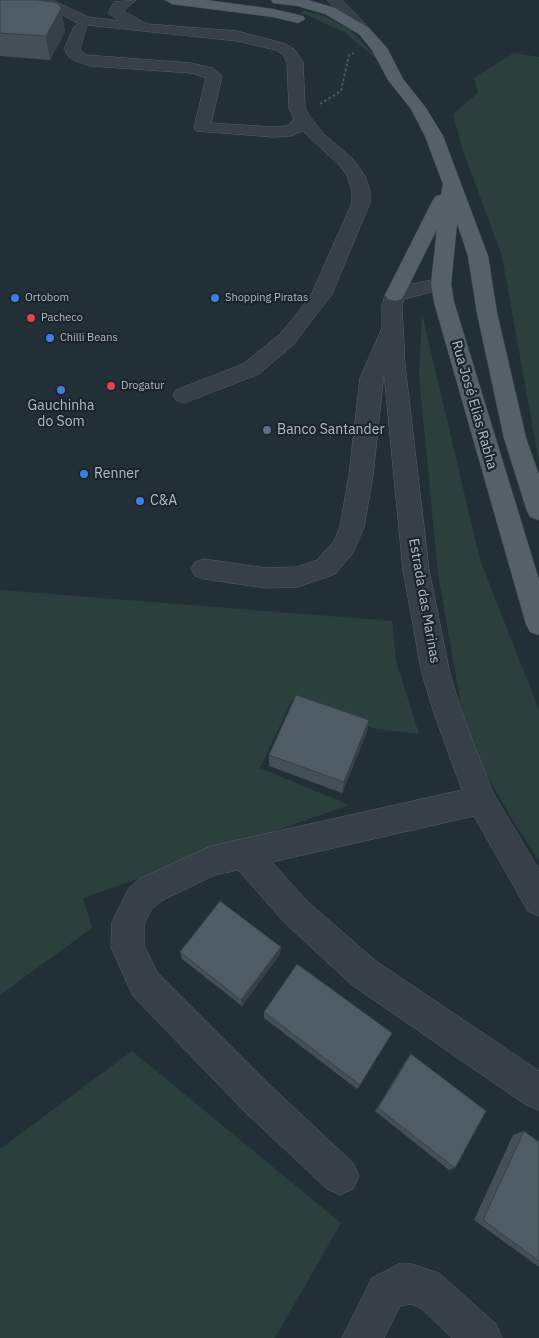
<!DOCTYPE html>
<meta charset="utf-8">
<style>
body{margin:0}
canvas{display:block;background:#232f37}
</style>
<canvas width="539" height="1338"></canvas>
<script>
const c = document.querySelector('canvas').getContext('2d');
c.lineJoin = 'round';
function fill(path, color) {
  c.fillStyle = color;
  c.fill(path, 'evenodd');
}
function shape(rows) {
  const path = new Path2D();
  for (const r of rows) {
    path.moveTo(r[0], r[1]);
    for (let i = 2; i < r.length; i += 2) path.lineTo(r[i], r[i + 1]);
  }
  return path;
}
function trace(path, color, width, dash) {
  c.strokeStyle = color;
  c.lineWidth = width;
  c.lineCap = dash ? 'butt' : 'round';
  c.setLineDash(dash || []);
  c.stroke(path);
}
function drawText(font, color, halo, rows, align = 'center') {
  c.font = font + ' "IBM Plex Sans",sans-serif';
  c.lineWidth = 4.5;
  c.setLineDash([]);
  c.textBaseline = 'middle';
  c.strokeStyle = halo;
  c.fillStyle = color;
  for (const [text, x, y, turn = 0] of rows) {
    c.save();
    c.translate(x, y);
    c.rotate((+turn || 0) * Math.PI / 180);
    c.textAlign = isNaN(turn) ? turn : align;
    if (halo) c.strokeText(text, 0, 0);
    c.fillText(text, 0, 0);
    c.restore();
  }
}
fill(shape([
 [305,11,325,16,351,30,381,63,344,32,300,12],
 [514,53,539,57,539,462,502,256,462,148,453,114,478,93,474,78],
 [422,314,480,560,539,710,539,860,513,821,477,758,464,722,438,574,419,376],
 [0,590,392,621,396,661,419,734,376,729,292,700,260,768,349,805,83,898,92,928,0,995],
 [132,1051,341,1223,275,1338,0,1338,0,1149]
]), '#2b3f3c');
const minor = shape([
 [33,0,52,0,88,17,120,21,108,13,114,2,136,0,123,11,147,24,237,31,286,44,294,49,303,62,305,108,310,117,325,135,353,159,365,176,370,191,370,203,332,294,293,345,259,374,184,403,176,400,173,395,176,390,243,364,279,335,297,314,312,293,352,203,352,191,347,176,341,167,303,131,291,136,273,137,196,131,194,127,206,78,191,73,90,66,76,61,69,57,64,49,74,27,78,23,33,0],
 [87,25,237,41,276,50,283,55,287,62,289,108,294,119,287,126,273,127,211,123,222,77,220,74,212,68,191,63,86,55,80,49,87,25],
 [327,0,342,0,369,28,371,31,369,34,359,34,327,0],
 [441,278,448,280,451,284,448,288,404,299,402,306,405,365,429,570,450,674,463,716,493,793,539,870,539,916,528,911,474,816,272,862,308,902,376,961,539,1071,539,1110,526,1105,352,985,286,924,238,870,215,875,161,901,151,910,144,924,144,945,157,972,271,1086,353,1163,359,1176,353,1189,340,1195,327,1189,245,1112,133,996,111,947,112,922,129,888,139,879,211,846,462,790,435,716,422,674,403,570,384,373,373,475,364,527,353,553,335,574,298,587,266,588,204,579,195,576,191,569,195,562,204,559,266,568,297,567,317,560,334,541,340,527,349,475,360,378,382,328,382,306,385,295,388,291,402,286,441,278],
 [399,1264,412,1264,439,1273,496,1324,502,1338,452,1338,422,1309,412,1304,400,1306,384,1338,342,1338,372,1278,399,1264]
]);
const major = shape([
 [165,0,206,0,273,9,303,16,305,19,298,23,273,17,172,4,165,0],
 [271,0,308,0,335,8,369,28,387,48,403,79,426,108,443,136,488,256,497,313,526,438,539,475,539,520,530,517,527,511,504,438,477,313,468,256,457,223,451,284,454,302,539,580,539,635,530,632,526,624,434,302,431,284,437,229,402,299,395,301,388,299,385,295,433,200,436,196,441,195,443,184,425,136,411,109,388,80,372,50,359,34,325,14,298,6,273,3,271,0]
]);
trace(minor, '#555e66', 1);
trace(major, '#434c54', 1);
trace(shape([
 [320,104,341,91,349,55,354,53]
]), '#4a5c5b', 2, [2.5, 2.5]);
fill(minor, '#374048');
fill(major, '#556068');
fill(shape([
 [0,0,61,9,65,32,50,60,0,56],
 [367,732,342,793,269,766,269,755],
 [180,952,280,954,242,1006,182,959],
 [264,1012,360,1085,357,1089,264,1018],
 [411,1054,455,1168,449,1170,375,1111,407,1059],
 [524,1131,539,1142,539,1267,474,1220,513,1135]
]), '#444f58');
fill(shape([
 [61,9,65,32,50,60,46,36],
 [369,720,367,732,342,793,344,782],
 [281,947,280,954,242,1006,241,1000]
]), '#374047');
const building = shape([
 [0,0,37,0,53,2,59,4,61,9,46,36,0,33,0,0],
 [296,695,369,720,344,782,269,755,296,695],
 [220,901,281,947,241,1000,180,952,220,901],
 [297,964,392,1033,360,1085,264,1012,297,964],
 [411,1054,486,1111,455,1168,378,1108,411,1054],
 [524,1131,539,1142,539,1261,483,1220,524,1131]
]);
fill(building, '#4f5c66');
trace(building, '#374047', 1);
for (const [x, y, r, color] of [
 [15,298,5,"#3f7fe0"],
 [215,298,5,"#3f7fe0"],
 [31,318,5,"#e0444e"],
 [50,338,5,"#3f7fe0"],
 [111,386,5,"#e0444e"],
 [61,390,5,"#3f7fe0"],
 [267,430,5,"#5c6f8a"],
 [84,474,5,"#3f7fe0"],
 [140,501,5,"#3f7fe0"]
]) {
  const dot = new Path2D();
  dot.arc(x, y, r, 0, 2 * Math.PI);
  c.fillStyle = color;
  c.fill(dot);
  trace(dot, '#1c252c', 2);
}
drawText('11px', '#b2bbc4', '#1c252c', [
 ["Ortobom",25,298],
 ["Shopping Piratas",225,298],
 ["Pacheco",41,318],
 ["Chilli Beans",60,338],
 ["Drogatur",121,386]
], 'left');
drawText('14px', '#b2bbc4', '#1c252c', [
 ["Rua José Elias Rabha",474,405,74],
 ["Estrada das Marinas",424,601,80]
]);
drawText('14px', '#b2bbc4', '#1c252c', [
 ["Gauchinha",61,406,"center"],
 ["do Som",61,422,"center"],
 ["Banco Santander",277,430],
 ["Renner",94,474],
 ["C&A",150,501]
], 'left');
</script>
